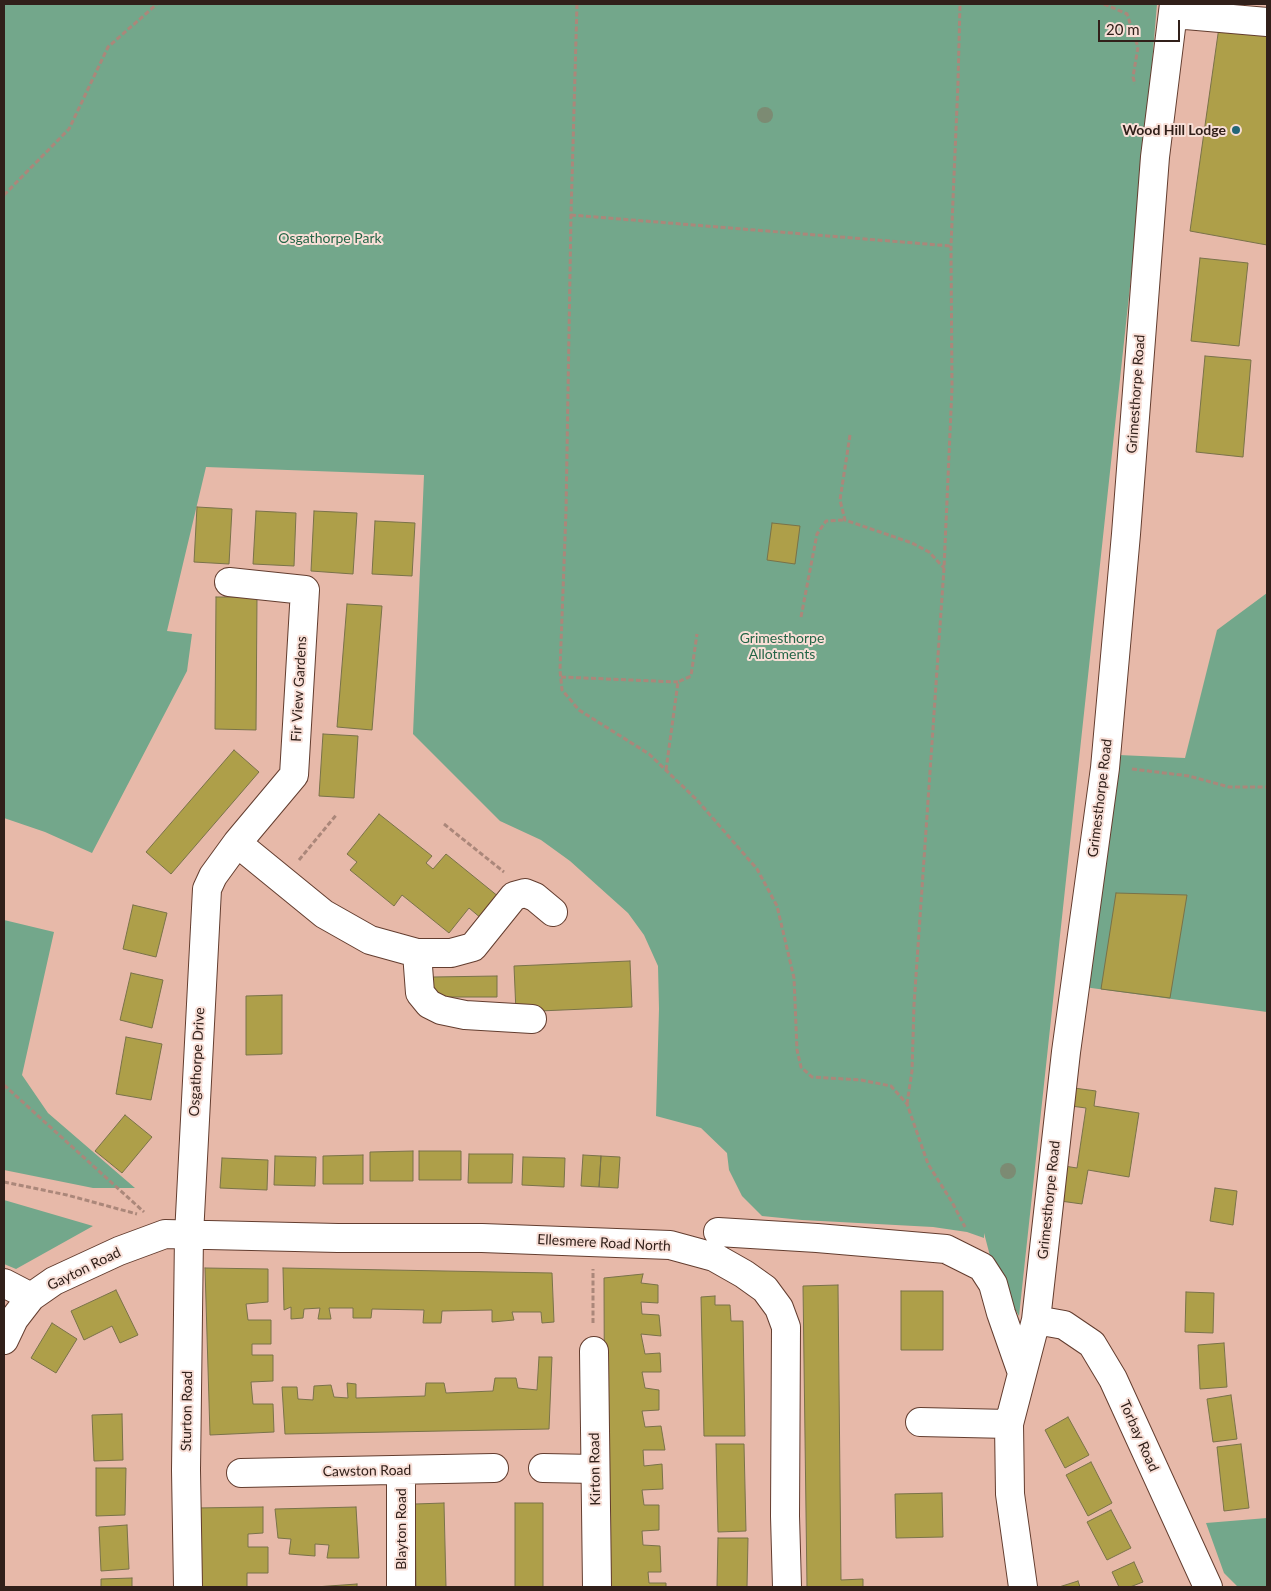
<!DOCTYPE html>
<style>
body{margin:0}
#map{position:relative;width:1271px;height:1591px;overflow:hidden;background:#e7b9a9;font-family:Lato,sans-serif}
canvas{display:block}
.frame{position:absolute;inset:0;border:5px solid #31201a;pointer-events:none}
.scale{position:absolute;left:1098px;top:20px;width:82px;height:22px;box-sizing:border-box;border:2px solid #31201a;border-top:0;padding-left:6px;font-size:15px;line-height:18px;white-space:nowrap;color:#31201a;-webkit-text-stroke:4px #f8dfd7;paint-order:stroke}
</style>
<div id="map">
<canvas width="1271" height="1591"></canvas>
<div class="frame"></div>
<div class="scale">20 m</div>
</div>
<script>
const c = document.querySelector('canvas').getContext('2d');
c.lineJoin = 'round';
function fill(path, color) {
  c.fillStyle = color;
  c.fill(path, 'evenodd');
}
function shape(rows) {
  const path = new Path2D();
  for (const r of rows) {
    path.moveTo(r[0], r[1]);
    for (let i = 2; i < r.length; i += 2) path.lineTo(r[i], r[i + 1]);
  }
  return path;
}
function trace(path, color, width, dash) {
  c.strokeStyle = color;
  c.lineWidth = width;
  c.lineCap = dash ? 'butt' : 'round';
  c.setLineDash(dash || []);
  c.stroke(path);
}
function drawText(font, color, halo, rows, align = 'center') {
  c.font = font + ' Lato,sans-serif';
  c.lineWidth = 4;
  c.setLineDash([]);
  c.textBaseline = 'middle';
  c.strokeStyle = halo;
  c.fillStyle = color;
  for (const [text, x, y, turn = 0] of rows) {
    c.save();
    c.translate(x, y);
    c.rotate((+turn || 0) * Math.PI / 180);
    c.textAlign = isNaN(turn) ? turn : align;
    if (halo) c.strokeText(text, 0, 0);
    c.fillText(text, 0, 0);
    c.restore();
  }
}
fill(shape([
 [4,4,1157,4,1145,147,1019,1316,995,1275,984,1233,984,1238,967,1232,933,1227,802,1220,762,1216,742,1196,729,1170,727,1153,701,1128,656,1116,659,1009,658,966,644,935,628,913,570,861,541,840,500,821,413,734,424,475,206,467,167,631,192,634,187,671,92,853,45,832,4,818],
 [1267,593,1267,1012,1084,987,1115,800,1119,755,1185,758,1217,630],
 [4,920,54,932,22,1075,48,1113,135,1188,93,1188,4,1170],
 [4,1200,93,1226,16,1269,4,1264],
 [1267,1518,1267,1587,1238,1587,1224,1573,1206,1523]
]), '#73a78b');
const building = shape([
 [1219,27,1267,29,1267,245,1190,231,1219,27],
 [1200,258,1248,263,1239,346,1191,341,1200,258],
 [1205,356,1251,360,1243,457,1196,452,1205,356],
 [197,507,232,509,229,564,194,562,197,507],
 [256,511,296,513,294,566,253,564,256,511],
 [314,511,357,513,353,574,311,571,314,511],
 [375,521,415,523,412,576,372,574,375,521],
 [772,523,800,526,795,564,767,560,772,523],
 [216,597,257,597,256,730,215,729,216,597],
 [347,604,382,606,372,730,337,727,347,604],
 [323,734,358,736,354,798,319,796,323,734],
 [234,750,259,772,171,874,146,852,234,750],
 [379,814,432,856,426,863,433,869,446,854,499,897,482,919,469,908,449,933,402,895,394,906,350,870,357,862,347,854,379,814],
 [1116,893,1187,895,1170,998,1101,989,1116,893],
 [133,905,167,913,156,957,123,949,133,905],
 [630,961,632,1007,516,1012,514,966,630,961],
 [131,973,163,980,152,1028,120,1020,131,973],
 [497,976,497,997,433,997,433,977,497,976],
 [282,995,282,1054,246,1055,246,996,282,995],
 [126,1037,162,1044,151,1100,116,1094,126,1037],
 [1074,1088,1096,1091,1094,1106,1139,1113,1129,1177,1088,1170,1082,1204,1053,1200,1058,1165,1077,1168,1086,1108,1071,1106,1074,1088],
 [125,1115,152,1137,122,1173,95,1151,125,1115],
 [413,1151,413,1181,370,1181,370,1152,413,1151],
 [419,1151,461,1151,461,1180,419,1180,419,1151],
 [469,1154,513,1154,512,1183,468,1183,469,1154],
 [363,1155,363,1184,323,1184,323,1156,363,1155],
 [583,1155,601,1156,599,1187,581,1186,583,1155],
 [275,1156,316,1157,315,1186,274,1185,275,1156],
 [601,1156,620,1157,618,1188,599,1187,601,1156],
 [523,1157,565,1158,564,1187,522,1185,523,1157],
 [222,1158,268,1160,267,1190,220,1188,222,1158],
 [1215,1188,1237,1191,1233,1225,1210,1221,1215,1188],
 [205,1268,268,1269,268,1302,246,1304,248,1320,271,1320,271,1344,252,1344,252,1355,273,1355,273,1381,251,1382,253,1404,273,1404,274,1432,210,1435,205,1268],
 [283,1268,552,1273,554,1322,542,1323,541,1312,512,1312,514,1320,492,1322,492,1310,442,1311,441,1323,423,1323,424,1310,372,1309,371,1318,353,1318,353,1308,329,1308,331,1319,318,1319,320,1308,304,1309,303,1318,291,1319,291,1307,284,1310,283,1268],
 [643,1274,641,1283,658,1285,658,1303,641,1302,642,1314,659,1315,661,1336,641,1334,645,1354,660,1353,661,1372,642,1372,645,1388,659,1390,659,1410,642,1411,645,1427,661,1426,665,1450,643,1450,644,1466,662,1464,663,1489,642,1490,644,1505,659,1505,659,1530,642,1531,643,1545,660,1546,661,1572,648,1572,649,1583,666,1583,666,1587,605,1587,604,1278,643,1274],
 [838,1285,841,1580,863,1579,863,1587,807,1587,803,1286,838,1285],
 [116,1290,138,1335,120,1343,112,1326,84,1340,71,1311,116,1290],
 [901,1291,943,1291,943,1350,901,1350,901,1291],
 [1186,1292,1214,1293,1213,1333,1185,1332,1186,1292],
 [715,1296,715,1305,730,1305,731,1321,743,1321,745,1436,704,1436,701,1297,715,1296],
 [52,1323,77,1339,56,1373,31,1358,52,1323],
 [1224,1343,1227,1387,1200,1389,1198,1345,1224,1343],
 [539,1357,552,1357,549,1429,285,1434,282,1387,297,1387,298,1399,313,1400,314,1386,331,1385,334,1397,348,1398,347,1383,356,1384,356,1398,425,1396,426,1383,444,1383,446,1393,493,1391,495,1378,516,1378,518,1388,537,1390,539,1357],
 [1231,1395,1237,1439,1213,1442,1207,1399,1231,1395],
 [122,1414,123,1460,94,1461,92,1415,122,1414],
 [1068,1417,1089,1455,1065,1468,1045,1430,1068,1417],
 [716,1444,744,1444,746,1531,718,1532,716,1444],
 [1241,1444,1249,1508,1224,1511,1217,1447,1241,1444],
 [1091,1462,1112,1503,1088,1516,1066,1475,1091,1462],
 [96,1468,126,1468,125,1515,96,1516,96,1468],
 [942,1493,943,1537,896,1538,895,1494,942,1493],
 [444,1503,446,1587,416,1587,415,1504,444,1503],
 [515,1503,543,1503,543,1587,515,1587,515,1503],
 [263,1507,263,1533,248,1534,248,1547,268,1547,268,1573,247,1573,247,1587,197,1587,196,1508,263,1507],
 [356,1507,359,1558,327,1558,329,1545,315,1544,315,1556,289,1554,291,1539,278,1538,275,1509,356,1507],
 [1111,1510,1131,1548,1107,1560,1087,1522,1111,1510],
 [127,1525,129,1569,101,1571,99,1527,127,1525],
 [718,1538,748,1538,747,1587,717,1587,718,1538],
 [1134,1562,1143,1582,1130,1587,1119,1587,1112,1572,1134,1562],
 [132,1578,132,1587,101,1587,101,1579,132,1578],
 [1078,1581,1080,1587,1059,1587,1078,1581],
 [357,1584,357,1587,315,1587,357,1584]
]);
fill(building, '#ae9f49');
trace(building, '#797249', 1);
const minor = shape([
 [1174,14,1267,22],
 [237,843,324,914,370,940,417,953,451,953,473,947,514,896,525,893,535,897,553,912],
 [417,953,420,993,429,1004,441,1010,465,1015,532,1019],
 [718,1232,817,1238,946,1249,982,1267,993,1284,1001,1313,1022,1373],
 [4,1283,31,1297],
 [1036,1320,1064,1325,1092,1344,1113,1379,1208,1587],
 [4,1340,14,1319,31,1297,54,1281,119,1251,165,1234,338,1238,482,1238,670,1245,714,1257,744,1274,765,1289,779,1308,786,1327,785,1516,787,1587],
 [594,1351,597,1587],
 [920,1422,1009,1424],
 [543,1468,595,1469],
 [241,1473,494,1468],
 [188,1587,186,1470,189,1235,207,889,213,876,237,843,294,775,305,590,229,582],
 [401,1587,401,1470],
 [1023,1587,1010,1494,1009,1424,1036,1320,1066,1052,1105,768,1126,534,1155,157,1174,4]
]);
trace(minor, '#633d2f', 30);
trace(shape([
 [577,4,571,215,566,511,560,670,562,690,579,710,649,754,697,800,757,869,777,906,794,978,797,1050,801,1067,812,1077,861,1080,891,1086,907,1104,928,1164,952,1202,965,1227],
 [1104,4,1127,14,1138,47,1133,77,1135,84],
 [4,195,69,129,108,47,157,4],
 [571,215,951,246],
 [850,435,840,500,845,520,912,543,929,552,944,568],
 [801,617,817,534,826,521,845,520],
 [561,677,678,682],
 [1132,769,1189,776,1229,787,1267,787],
 [666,770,678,682,691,676,697,634],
 [444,824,504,872],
 [299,860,337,814],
 [4,1085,144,1212],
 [907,1104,912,1071,914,1005,944,568,952,388,951,246,958,83,960,4],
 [4,1182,67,1195,137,1214],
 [593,1323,593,1269]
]), '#ab877a', 3, [5, 2.5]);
trace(minor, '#fff', 28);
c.fillStyle = '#7c8b73';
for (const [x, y] of [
 [765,115],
 [1008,1171]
]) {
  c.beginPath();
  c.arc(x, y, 8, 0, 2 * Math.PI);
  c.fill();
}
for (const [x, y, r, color] of [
 [1236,130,5,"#236678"]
]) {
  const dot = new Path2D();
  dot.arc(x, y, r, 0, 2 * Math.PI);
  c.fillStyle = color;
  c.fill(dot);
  trace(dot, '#f8dfd7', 2);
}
drawText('bold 14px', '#31201a', '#f8dfd7', [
 ["Wood Hill Lodge",1226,130]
], 'right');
drawText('14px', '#246546', '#f8dfd7', [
 ["Osgathorpe Park",330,238],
 ["Grimesthorpe",782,638],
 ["Allotments",782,654]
]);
drawText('14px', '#31201a', '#f8dfd7', [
 ["Grimesthorpe Road",1136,394,-86],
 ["Fir View Gardens",299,689,-87],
 ["Grimesthorpe Road",1100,798,-83],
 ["Osgathorpe Drive",197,1062,-87],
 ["Grimesthorpe Road",1049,1200,-84],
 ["Ellesmere Road North",604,1243,3],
 ["Gayton Road",84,1269,-26],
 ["Sturton Road",187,1411,-89],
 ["Torbay Road",1139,1436,66],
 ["Kirton Road",595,1469,-91],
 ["Cawston Road",367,1471,-1],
 ["Blayton Road",401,1529,-90]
]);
</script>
